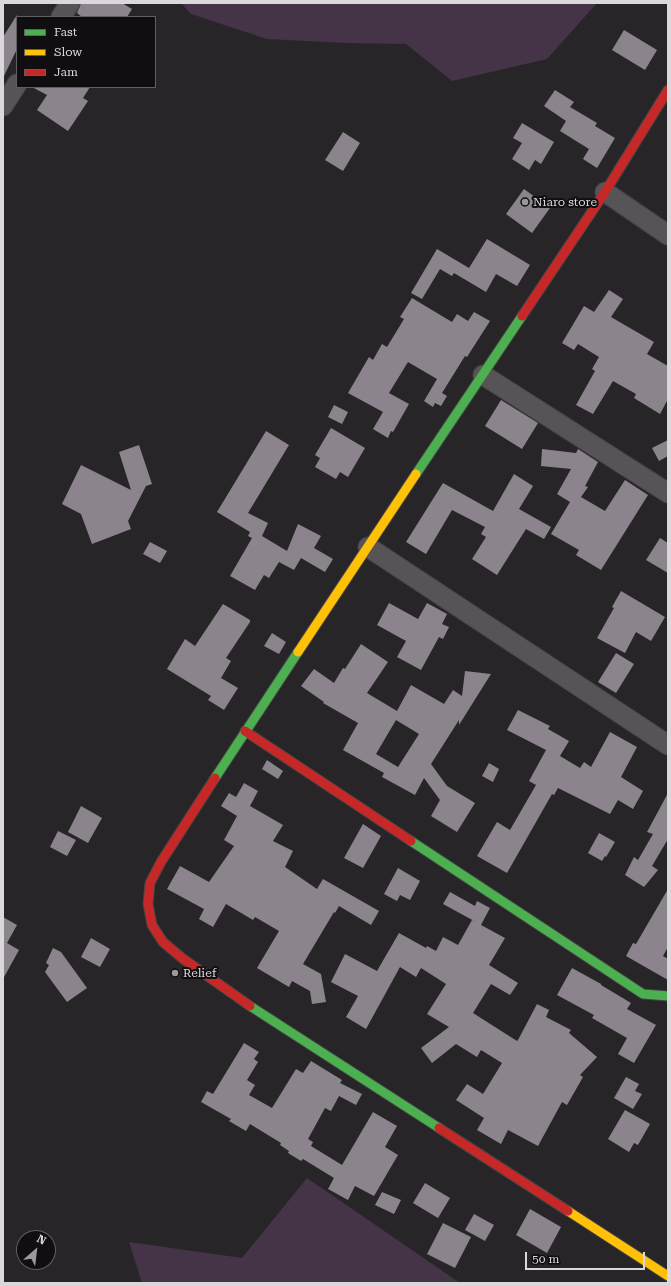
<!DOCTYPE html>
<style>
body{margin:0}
#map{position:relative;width:671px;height:1286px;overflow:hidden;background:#282528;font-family:"Roboto Serif",serif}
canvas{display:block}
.frame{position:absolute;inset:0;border:4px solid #dbd8dc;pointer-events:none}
.legend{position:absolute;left:16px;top:16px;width:140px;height:72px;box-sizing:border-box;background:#100e10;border:1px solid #615f62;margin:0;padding:5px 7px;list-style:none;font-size:12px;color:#dbd8dc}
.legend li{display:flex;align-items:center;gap:8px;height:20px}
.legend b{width:20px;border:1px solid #615f62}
.north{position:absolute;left:16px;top:1230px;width:40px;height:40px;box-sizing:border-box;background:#100e10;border:1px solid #615f62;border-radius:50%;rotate:28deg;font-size:11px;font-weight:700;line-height:16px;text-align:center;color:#dbd8dc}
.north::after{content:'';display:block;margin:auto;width:14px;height:18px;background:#9c999d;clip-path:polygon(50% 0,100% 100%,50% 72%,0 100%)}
.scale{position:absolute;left:525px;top:1252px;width:120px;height:18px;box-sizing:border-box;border:2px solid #dbd8dc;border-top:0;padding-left:5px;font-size:12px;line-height:14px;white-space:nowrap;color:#dbd8dc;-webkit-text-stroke:3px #100e10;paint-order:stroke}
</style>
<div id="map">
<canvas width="671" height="1286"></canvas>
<div class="frame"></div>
<ul class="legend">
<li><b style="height:5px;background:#4caf50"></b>Fast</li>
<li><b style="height:5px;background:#ffc107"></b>Slow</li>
<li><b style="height:5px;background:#c62828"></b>Jam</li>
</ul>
<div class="north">N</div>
<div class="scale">50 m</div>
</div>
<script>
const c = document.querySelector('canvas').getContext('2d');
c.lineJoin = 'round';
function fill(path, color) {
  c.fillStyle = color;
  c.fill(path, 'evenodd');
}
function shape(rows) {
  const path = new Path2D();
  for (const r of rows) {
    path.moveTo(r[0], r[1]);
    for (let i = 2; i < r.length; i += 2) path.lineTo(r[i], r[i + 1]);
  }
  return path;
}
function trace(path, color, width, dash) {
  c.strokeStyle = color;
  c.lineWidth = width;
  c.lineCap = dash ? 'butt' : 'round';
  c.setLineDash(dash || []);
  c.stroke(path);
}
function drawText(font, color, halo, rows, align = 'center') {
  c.font = font + ' "Roboto Serif",serif';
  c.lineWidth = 4;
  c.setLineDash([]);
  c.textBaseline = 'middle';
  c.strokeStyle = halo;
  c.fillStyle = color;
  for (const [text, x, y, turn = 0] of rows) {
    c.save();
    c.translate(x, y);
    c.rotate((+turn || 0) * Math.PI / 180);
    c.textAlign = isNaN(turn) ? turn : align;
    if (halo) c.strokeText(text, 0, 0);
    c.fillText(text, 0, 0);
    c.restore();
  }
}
fill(shape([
 [181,3,597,3,547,59,452,81,406,44,347,43,267,39,191,14],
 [307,1178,460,1283,142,1283,129,1242,242,1258]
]), '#453448');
fill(shape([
 [81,3,122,3,132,9,127,17,82,17,77,13],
 [17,15,17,49,3,78,3,37],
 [624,30,657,50,645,70,612,50],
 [32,87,90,87,83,98,88,101,68,131,37,110,47,95],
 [555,90,574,102,570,107,597,123,595,126,615,138,597,168,583,159,589,149,560,131,566,121,544,106],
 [522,123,554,142,541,164,535,160,529,170,512,159,522,143,513,138],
 [343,132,360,143,343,171,325,160],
 [524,189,550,208,532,233,506,214],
 [487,239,530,265,517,286,496,274,486,292,454,273,452,276,440,269,422,299,411,293,437,249,469,268],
 [609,290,623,299,611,317,654,342,647,354,668,366,668,399,660,414,634,398,636,394,613,381,593,414,576,405,595,371,592,369,599,357,578,344,574,350,562,343,584,306,594,312],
 [412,298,452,322,457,314,468,321,474,312,490,321,467,357,465,356,442,393,447,396,441,406,435,403,433,407,424,401,437,379,408,362,389,393,409,404,393,432,391,431,388,438,373,429,383,412,348,393,369,357,373,360,382,344,387,347,404,319,400,317],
 [501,400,538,423,522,449,485,426],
 [334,405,348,412,342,424,328,417],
 [331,428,365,448,348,477,340,472,336,479,315,467,320,458,315,455],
 [266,431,289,445,248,513,268,523,262,536,287,551,298,524,321,536,314,548,333,559,325,572,301,558,294,570,279,562,269,578,264,575,255,590,230,576,252,538,248,536,250,532,217,512],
 [668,440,668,456,659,461,652,448],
 [139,445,152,484,146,486,128,521,131,529,92,544,81,514,62,504,81,465,131,490,119,452],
 [542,449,576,453,578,449,598,462,585,486,588,487,581,497,605,511,625,480,648,495,601,570,576,555,579,550,551,534,570,502,557,494,571,469,541,466],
 [514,474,533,486,519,509,551,527,544,539,526,529,497,575,472,559,486,537,481,534,485,527,452,510,426,554,406,542,443,483,493,511],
 [660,538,668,543,668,573,646,560],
 [150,542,167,551,160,563,143,554],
 [621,591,665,617,651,641,636,632,625,653,597,638,614,608,612,607],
 [389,603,418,619,427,603,447,614,442,624,449,627,443,639,439,637,421,670,397,657,406,641,377,625],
 [223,604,250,620,250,622,226,658,231,661,221,678,238,688,224,710,208,700,211,696,167,669,185,639,195,646],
 [272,633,286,642,279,654,264,646],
 [361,644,388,662,367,693,397,711,411,685,444,704,453,690,462,696,465,671,491,674,459,725,459,720,431,764,447,786,475,803,457,832,431,816,440,800,424,778,415,795,382,777,384,773,343,750,358,723,323,703,324,702,301,686,314,669,334,683,343,668,345,669],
 [396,720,419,734,398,767,376,754],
 [616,653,634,664,616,693,598,682],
 [518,710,550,726,548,729,569,741,560,756,580,768,584,762,591,767,610,732,637,747,621,777,643,791,633,809,618,800,610,814,558,788,554,795,552,794,507,873,477,856,497,822,510,830,536,785,529,781,546,750,507,730],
 [267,760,283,771,278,779,262,769],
 [489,763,499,769,493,782,482,776],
 [244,783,258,791,250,806,283,825,273,841,293,851,285,867,317,889,323,879,379,911,371,925,339,906,335,913,334,912,303,964,321,974,326,1002,312,1004,310,991,292,981,289,987,257,968,279,931,255,917,253,920,226,904,213,927,199,919,204,909,167,889,180,866,209,882,234,846,224,840,237,816,221,806,229,793,236,797],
 [668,793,668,839,652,866,658,870,644,887,625,875,634,857,638,860,653,834,647,832],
 [81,806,102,818,88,843,68,832],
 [363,824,381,836,363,868,344,858],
 [58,831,76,840,67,856,50,847],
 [599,833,615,842,606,857,605,856,602,861,588,853],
 [398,868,420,881,410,900,400,895,397,901,384,894],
 [668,889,668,947,663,956,668,959,668,980,626,956,633,943,636,944],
 [450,892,475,906,477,901,490,908,481,925,505,938,489,965,518,983,510,995,491,984,473,1013,517,1041,518,1040,537,1004,549,1010,546,1017,571,1030,569,1033,597,1057,580,1075,583,1077,567,1105,562,1102,538,1146,508,1130,501,1144,477,1130,484,1118,456,1100,467,1084,483,1094,502,1063,481,1050,477,1057,456,1044,432,1063,421,1048,449,1027,427,1014,446,984,421,968,416,977,400,967,366,1029,346,1017,358,996,331,982,345,954,377,971,399,933,426,948,427,946,436,951,443,937,458,945,472,920,476,922,443,904],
 [3,917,17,925,7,943,19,950,3,979],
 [91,938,110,949,100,967,81,957],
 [53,948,61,952,87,988,67,1002,45,972,49,965,46,963],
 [572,968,601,984,601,985,631,1003,627,1009,656,1025,634,1063,618,1054,627,1038,592,1018,594,1015,557,995],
 [244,1043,259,1052,254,1059,258,1062,247,1080,255,1085,249,1095,272,1108,296,1069,303,1073,311,1061,342,1080,340,1083,362,1094,356,1105,339,1096,331,1111,325,1108,308,1139,313,1142,311,1146,342,1165,373,1112,397,1126,385,1147,398,1155,374,1196,355,1186,348,1200,328,1189,334,1178,303,1159,301,1161,288,1153,289,1151,280,1145,281,1143,250,1124,246,1131,229,1121,231,1119,201,1102,207,1091,213,1094],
 [626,1077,639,1084,635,1091,642,1094,633,1109,614,1098],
 [625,1110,650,1124,638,1145,634,1143,629,1152,608,1139],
 [425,1183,450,1198,438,1218,413,1203],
 [382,1192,401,1200,394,1214,375,1205],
 [530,1209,561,1227,547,1253,516,1235],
 [474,1214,494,1225,485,1241,465,1230],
 [443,1223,471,1237,455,1268,427,1254]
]), '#8c848d');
const street = shape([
 [61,17,70,3],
 [3,106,17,84],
 [605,192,668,235],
 [483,375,668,493],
 [368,547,668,745]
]);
const fast = shape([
 [416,474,522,316],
 [215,778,298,652],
 [411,841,643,994,668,996],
 [250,1006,439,1128]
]);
const slow = shape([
 [298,652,416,474],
 [568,1211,668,1276]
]);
const jam = shape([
 [522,316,605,192,668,90],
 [245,731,411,841],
 [215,778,161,862,150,883,148,904,152,925,163,942,182,958,250,1006],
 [439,1128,568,1211]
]);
trace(street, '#454345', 21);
trace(fast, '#454345', 11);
trace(slow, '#454345', 11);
trace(jam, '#454345', 11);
trace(street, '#565456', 19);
trace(fast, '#4caf50', 9);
trace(slow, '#ffc107', 9);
trace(jam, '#c62828', 9);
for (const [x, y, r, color] of [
 [525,202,4,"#9c999d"],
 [175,973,4,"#9c999d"]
]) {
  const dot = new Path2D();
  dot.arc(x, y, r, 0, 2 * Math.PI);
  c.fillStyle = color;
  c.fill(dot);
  trace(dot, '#100e10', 1.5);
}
drawText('12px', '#dbd8dc', '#100e10', [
 ["Niaro store",533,202],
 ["Relief",183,973]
], 'left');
</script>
